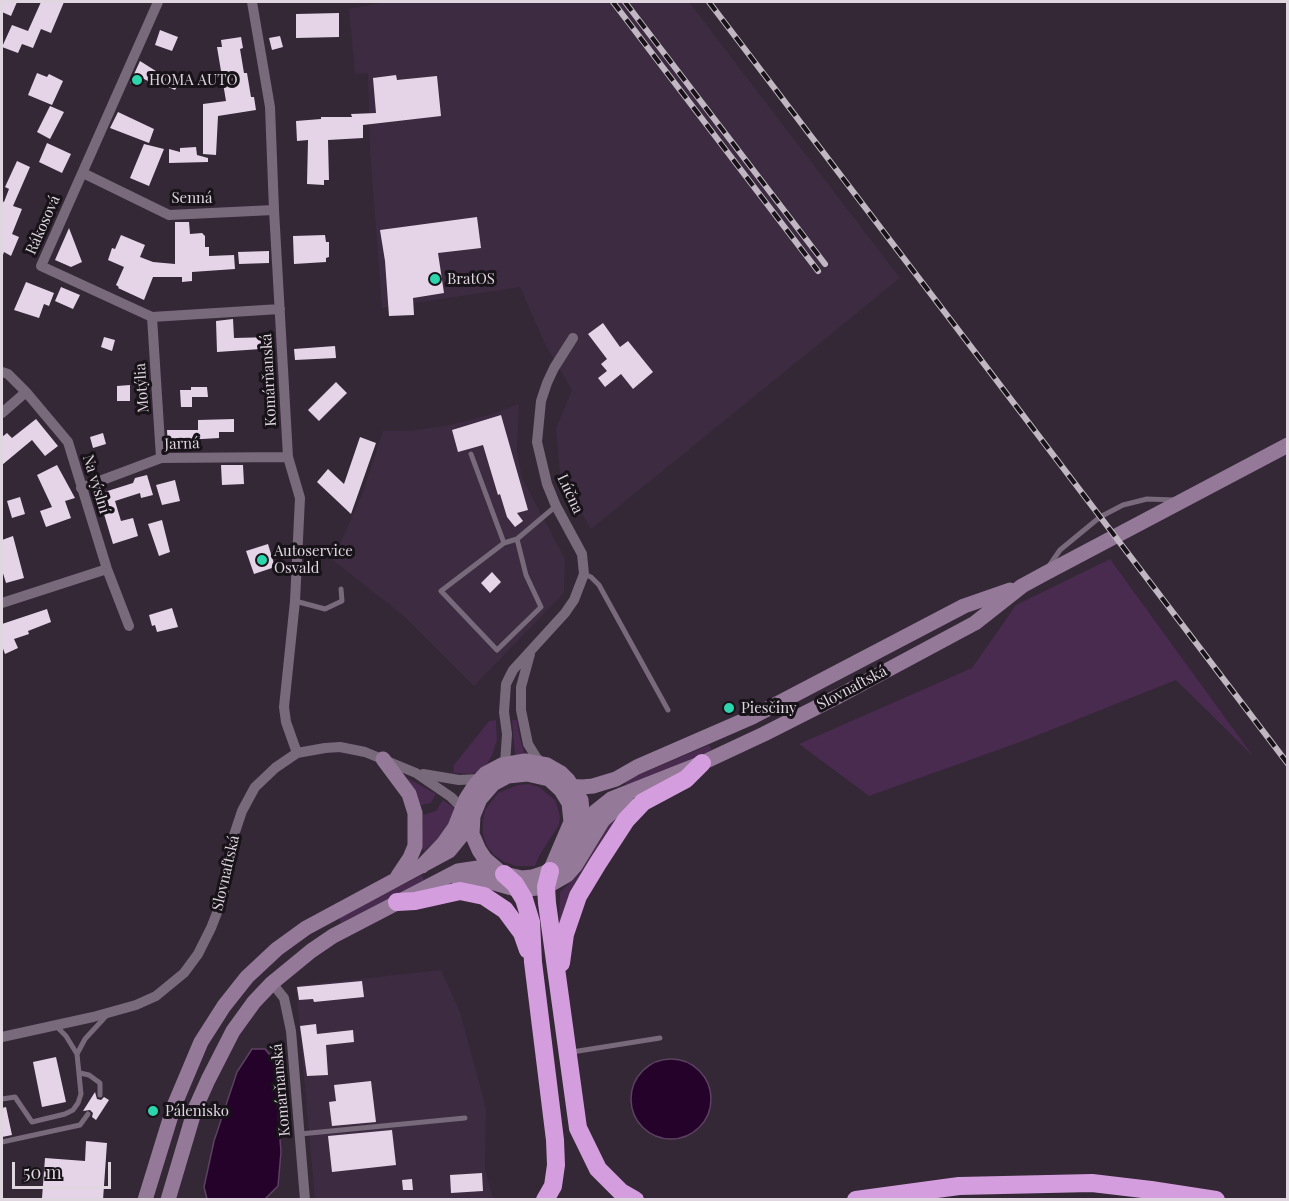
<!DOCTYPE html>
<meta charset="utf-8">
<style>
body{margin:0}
#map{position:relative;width:1289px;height:1201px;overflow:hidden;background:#342736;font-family:"Playfair Display",serif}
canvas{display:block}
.frame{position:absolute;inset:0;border:3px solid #dfd6e0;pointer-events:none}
.scale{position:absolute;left:12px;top:1162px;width:99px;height:27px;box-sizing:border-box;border:3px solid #dfd6e0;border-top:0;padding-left:8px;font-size:18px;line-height:21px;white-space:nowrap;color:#dfd6e0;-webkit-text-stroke:4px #181219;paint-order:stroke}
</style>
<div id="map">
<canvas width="1289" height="1201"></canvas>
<div class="frame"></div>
<div class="scale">50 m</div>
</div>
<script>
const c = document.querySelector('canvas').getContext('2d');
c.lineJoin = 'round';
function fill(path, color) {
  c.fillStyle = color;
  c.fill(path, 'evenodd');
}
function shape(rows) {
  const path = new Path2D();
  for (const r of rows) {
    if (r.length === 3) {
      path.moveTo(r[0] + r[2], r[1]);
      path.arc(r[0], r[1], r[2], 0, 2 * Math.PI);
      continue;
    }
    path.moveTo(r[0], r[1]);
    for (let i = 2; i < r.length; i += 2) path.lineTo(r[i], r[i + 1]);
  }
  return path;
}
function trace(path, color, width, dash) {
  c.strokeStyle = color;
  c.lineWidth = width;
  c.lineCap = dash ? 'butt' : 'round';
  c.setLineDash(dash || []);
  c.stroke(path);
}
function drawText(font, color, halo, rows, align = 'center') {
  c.font = font + ' "Playfair Display",serif';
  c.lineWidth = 6;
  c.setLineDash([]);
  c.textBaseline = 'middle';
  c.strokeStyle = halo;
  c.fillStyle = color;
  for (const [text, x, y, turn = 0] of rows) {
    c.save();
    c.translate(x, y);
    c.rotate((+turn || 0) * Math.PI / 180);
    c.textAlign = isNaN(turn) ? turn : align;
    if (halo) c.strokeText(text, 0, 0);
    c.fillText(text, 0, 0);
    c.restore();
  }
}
fill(shape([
 [384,2,689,2,900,278,591,529,560,475,556,428,572,390,545,344,520,287,382,308,370,149,368,73,355,74,349,9],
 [519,404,517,451,522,478,565,559,564,593,474,686,405,617,333,560,363,492,383,431,410,431,450,425,489,415],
 [441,970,460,1012,486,1108,485,1170,493,1198,474,1200,315,1199,296,986]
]), '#3d2c41');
fill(shape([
 [1110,559,1253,756,1176,680,1023,741,869,796,799,744,972,668,1016,605],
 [496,720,497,740,492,756,487,764,481,770,472,774,453,773,454,765,489,721],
 [512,720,517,720,519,734,524,752,522,755,515,755],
 [709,745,712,750,626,787,624,781],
 [407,778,436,794,431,803,421,805],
 [529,784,539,787,555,800,560,816,559,825,539,856,535,866,516,866,504,862,494,855,487,846,483,834,483,820,485,810,498,793,518,785],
 [443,800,454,808,449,824,438,839,424,851,421,847,423,815,436,811],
 [623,810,559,929,560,892,580,873,603,830],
 [422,875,424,880,341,923,339,917]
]), '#482b4e');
const water = shape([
 [252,1049,265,1049,274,1060,281,1152,278,1186,265,1199,207,1199,204,1187,214,1141,237,1072,252,1049],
 [671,1099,40]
]);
fill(water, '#24022a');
trace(water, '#5c4261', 1.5);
fill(shape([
 [2,2,17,2,11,16,2,12],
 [41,2,64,2,51,33,41,29,33,48,22,44,18,53,2,47,12,25,28,31],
 [339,13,339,37,296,38,296,14],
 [160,30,178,37,172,51,155,45],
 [280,36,283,47,272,50,269,38],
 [241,37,243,48,240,49,244,73,247,73,251,97,254,97,256,110,218,116,216,155,203,154,203,104,226,101,217,47,222,47,221,40],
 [140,61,178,85,175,90,149,78,148,81,142,78,139,86,130,83],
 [37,73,47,77,49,74,63,81,52,105,28,95],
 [396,75,397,80,437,76,441,116,363,125,363,138,328,140,329,180,324,180,324,185,307,184,308,140,297,141,296,121,321,119,321,117,352,117,351,114,376,113,373,78],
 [50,106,64,112,50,139,37,132],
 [118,112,154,129,149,143,110,128],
 [47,143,71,154,62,173,39,162],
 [144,144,164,149,149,186,130,178],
 [196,147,197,155,208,158,208,162,169,163,169,149,180,152,180,148],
 [17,161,30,167,13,206,22,209,12,234,19,237,11,256,4,252,2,258,2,201,4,202,9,189,5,187],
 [477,217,481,248,438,253,444,293,413,298,414,315,389,316,385,261,380,230],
 [175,222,189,222,190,234,202,233,205,236,205,247,209,247,209,256,234,255,235,269,192,272,192,281,182,282,182,277,153,277,144,300,118,288,119,287,116,285,124,267,108,260,112,248,115,249,121,235,145,245,140,257,153,262,175,264],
 [69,228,82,262,71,267,55,260],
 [325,235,326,242,329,242,329,257,326,258,326,262,294,264,293,236],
 [269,251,269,263,239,264,238,252],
 [26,282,54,293,49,306,44,304,39,318,14,310],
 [61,287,80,295,73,309,55,301],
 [233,319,234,338,274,337,274,350,261,351,261,349,217,352,216,321],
 [603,323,620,347,628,341,653,372,633,389,621,374,605,387,598,378,607,371,601,364,607,359,588,334],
 [104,337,115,340,112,351,101,347],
 [335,346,336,358,295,360,294,349],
 [336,382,347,393,319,421,308,410],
 [130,385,130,401,117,401,117,386],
 [191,387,207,387,208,397,192,397,192,407,181,407,180,390,191,390],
 [501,415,528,510,517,513,523,521,515,527,507,517,500,494,498,495,483,445,458,452,452,430],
 [36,419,58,446,45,456,32,440,2,465,2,437,7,433,12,438],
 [234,419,234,432,219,432,219,438,185,440,186,449,168,449,167,430,198,430,198,420],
 [103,433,106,444,93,448,90,437],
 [360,437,376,443,351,514,317,482,328,469,344,484],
 [57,465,75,498,65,501,71,518,46,527,40,511,52,507,37,475],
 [221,465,243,465,244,484,222,485],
 [147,475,153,495,141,498,140,493,115,501,121,521,133,518,138,536,113,544,98,494,133,483,135,478],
 [175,480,180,501,162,505,156,485],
 [20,497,25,514,12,518,7,501],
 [162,520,170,552,159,556,148,524],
 [13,536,24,578,6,583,2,570,2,540],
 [268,544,275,567,254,574,246,551],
 [492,572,501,582,490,593,481,583],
 [172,608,178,627,157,632,155,625,152,626,149,615],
 [47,609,51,622,28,631,29,634,14,639,18,648,5,654,2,646,2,624],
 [362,981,364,997,314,1002,313,999,299,1000,297,987],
 [316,1024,317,1034,353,1030,354,1042,326,1045,328,1075,307,1076,300,1026],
 [56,1057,66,1102,42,1107,33,1062],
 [371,1081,376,1122,332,1126,329,1102,336,1101,334,1085],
 [95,1092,97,1099,101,1100,104,1097,109,1100,96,1120,92,1117,93,1113,90,1110,83,1111],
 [6,1107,12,1135,2,1137,2,1108],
 [392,1130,396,1165,332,1172,328,1136],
 [86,1141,107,1143,103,1200,42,1198,45,1158,85,1161],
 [482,1173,483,1191,451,1193,450,1175],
 [412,1179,413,1190,403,1190,402,1180]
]), '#e5d4e8');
trace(shape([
 [471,454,504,543,517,539],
 [504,543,441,591,497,650,541,607,526,575,517,539,556,506],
 [1049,566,1060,550,1100,517,1123,505,1147,499,1175,500],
 [584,574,591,577,599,585,668,710],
 [295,601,325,609,342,601,341,589],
 [572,1052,660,1038],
 [77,1054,85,1039,107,1015],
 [80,1073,89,1075,100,1083,100,1095],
 [2,1099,15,1097,32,1122,65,1114,73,1110,78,1103,81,1094,77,1054,66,1036,56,1026],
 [300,1134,465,1118],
 [2,1142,80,1125,88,1114]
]), '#78697b', 5);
trace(shape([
 [158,2,41,266,152,317,280,309],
 [252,2,270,107,274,210,288,457,300,498,295,601,284,707,286,722,297,753],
 [83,173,169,215,274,210],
 [152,317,161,458],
 [2,372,8,374,26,392,68,442,107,569,129,626],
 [2,413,26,392],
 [81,488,161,458,288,457],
 [2,603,107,569],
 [530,654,521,687,521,710,528,744,536,757,542,764],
 [505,764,507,734,504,712,506,684,513,670,565,613,574,600,584,574,582,554,556,506,547,484,537,442,541,401,547,383,554,368,573,338],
 [423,774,459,780,480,779],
 [272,983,284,998,291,1031,305,1200],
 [2,1037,93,1017,136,1005,156,996,184,973,198,954,211,928,222,900,234,835,242,811,255,787,275,768,297,753,325,748,340,747,365,752,416,773,451,797,465,811]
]), '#78697b', 10);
trace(shape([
 [383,759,409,794,415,813,415,846,410,858,398,876],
 [554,783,566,786,582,787,593,786,616,779,637,767,752,717,964,606,1010,590],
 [583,828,596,811,611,799,702,763,764,734,839,696,975,623,1022,586,1044,574,1288,445],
 [499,871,485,859,479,850,472,834,473,816,480,799,493,784,508,776,527,774,549,779,561,790,569,803,571,822,550,871],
 [458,879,480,879,519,890,546,887,567,875,575,866,603,820,626,800],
 [145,1200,174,1106,201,1042,224,1006,247,977,277,949,306,928,449,851,471,824],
 [168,1200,195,1109,208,1080,233,1031,254,1002,272,983,311,951,333,936,458,871,478,868,522,878,532,877,550,871,564,860,580,837,583,820,581,800,568,780,561,773,547,765,525,761,502,765,485,774,475,785,466,799,455,827,443,844,422,866]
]), '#947999', 15);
trace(shape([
 [550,871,546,887,547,903,578,1128,598,1169,621,1192,635,1200],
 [504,874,515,884,524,899,531,922,533,962,555,1140,556,1165,553,1186,545,1200],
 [397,902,415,901,460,891,484,896,505,910,522,933,528,950],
 [561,963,565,934,578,896,598,863,626,820,643,802,686,779,702,763],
 [856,1200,959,1186,1092,1183,1151,1190,1216,1200]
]), '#d49dde', 18);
const rail = shape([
 [613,2,818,271],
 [625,2,825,264],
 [709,2,1288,764]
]);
trace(rail, '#c1b7c2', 6);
trace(rail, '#181219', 4, [11]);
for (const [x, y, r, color] of [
 [137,80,6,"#2cd5ab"],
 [435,279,6,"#2cd5ab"],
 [262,560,6,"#2cd5ab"],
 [729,708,6,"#2cd5ab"],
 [153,1111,6,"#2cd5ab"]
]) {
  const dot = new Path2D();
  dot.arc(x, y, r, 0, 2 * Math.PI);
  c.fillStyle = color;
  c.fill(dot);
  trace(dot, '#181219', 2);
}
drawText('15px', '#dfd6e0', '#181219', [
 ["HOMA AUTO",149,80],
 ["BratOS",447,279],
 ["Autoservice",274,551],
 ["Osvald",274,568],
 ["Piesčiny",741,708],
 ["Pálenisko",165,1111]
], 'left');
drawText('15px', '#dfd6e0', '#181219', [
 ["Senná",192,198],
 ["Rákosová",43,225,-66],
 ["Komárňanská",269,380,-93],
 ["Motýlia",142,388,-94],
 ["Jarná",182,444,-2],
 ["Na výslní",96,484,73],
 ["Lúčna",570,494,65],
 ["Slovnaftská",852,688,-28],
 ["Slovnaftská",226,873,-77],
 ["Komárňanská",281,1090,-95]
]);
</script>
